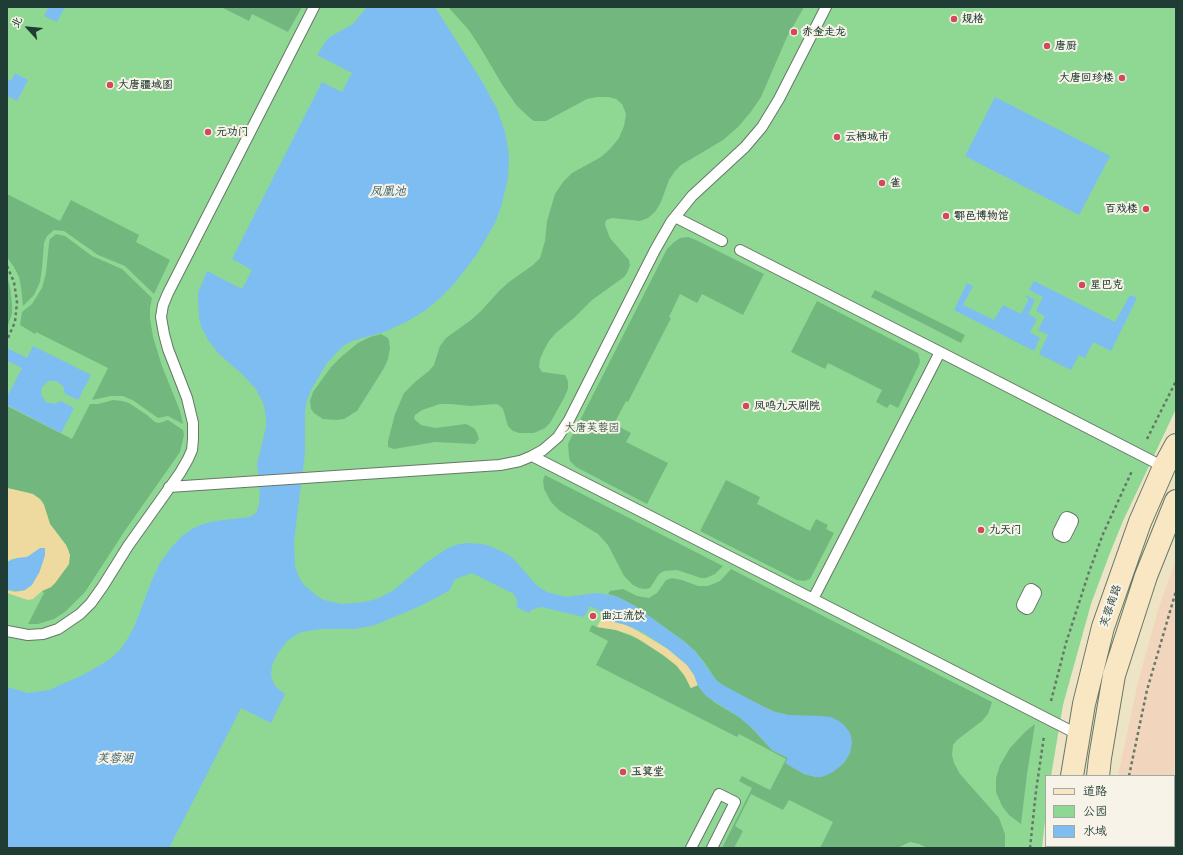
<!DOCTYPE html>
<meta charset="utf-8">
<style>
body{margin:0}
#map{position:relative;width:1183px;height:855px;overflow:hidden;background:#ede4c6;font-family:Pangolin,"LXGW WenKai TC",sans-serif}
canvas{display:block}
.frame{position:absolute;inset:0;border:8px solid #1f3d34;pointer-events:none}
.legend{position:absolute;left:1045px;top:775px;width:130px;height:72px;box-sizing:border-box;background:#f7f3e8;border:1px solid #a1aaa0;margin:0;padding:5px 7px;list-style:none;font-size:12px;color:#1f3d34}
.legend li{display:flex;align-items:center;gap:8px;height:20px}
.legend b{width:20px;border:1px solid #a1aaa0}
.north{position:absolute;left:8px;top:8px;width:40px;height:40px;-webkit-text-stroke:3px #f7f3e8;paint-order:stroke;rotate:297deg;font-size:11px;font-weight:700;line-height:16px;text-align:center;color:#1f3d34}
.north::after{content:'';display:block;margin:auto;width:14px;height:18px;background:#1f3d34;clip-path:polygon(50% 0,100% 100%,50% 72%,0 100%)}
</style>
<div id="map">
<canvas width="1183" height="855"></canvas>
<div class="frame"></div>
<ul class="legend">
<li><b style="height:5px;background:#f9e7c3"></b>道路</li>
<li><b style="height:11px;background:#8ed894"></b>公园</li>
<li><b style="height:11px;background:#7ebdf2"></b>水域</li>
</ul>
<div class="north">北</div>
</div>
<script>
const c = document.querySelector('canvas').getContext('2d');
c.lineJoin = 'round';
function fill(path, color) {
  c.fillStyle = color;
  c.fill(path, 'evenodd');
}
function shape(rows) {
  const path = new Path2D();
  for (const r of rows) {
    path.moveTo(r[0], r[1]);
    for (let i = 2; i < r.length; i += 2) path.lineTo(r[i], r[i + 1]);
  }
  return path;
}
function trace(path, color, width, dash) {
  c.strokeStyle = color;
  c.lineWidth = width;
  c.lineCap = dash ? 'butt' : 'round';
  c.setLineDash(dash || []);
  c.stroke(path);
}
function drawText(font, color, halo, rows, align = 'center') {
  c.font = font + ' Pangolin,"LXGW WenKai TC",sans-serif';
  c.lineWidth = 4;
  c.setLineDash([]);
  c.textBaseline = 'middle';
  c.strokeStyle = halo;
  c.fillStyle = color;
  for (const [text, x, y, turn = 0] of rows) {
    c.save();
    c.translate(x, y);
    c.rotate((+turn || 0) * Math.PI / 180);
    c.textAlign = isNaN(turn) ? turn : align;
    if (halo) c.strokeText(text, 0, 0);
    c.fillText(text, 0, 0);
    c.restore();
  }
}
fill(shape([
 [1176,559,1176,848,1110,848,1110,846,1174,846,1174,776,1118,776,1138,682,1158,610]
]), '#f1d5bd');
fill(shape([
 [7,7,1176,7,1176,409,1123,521,1110,553,1091,604,1063,705,1051,776,1046,776,1046,812,1042,848,7,848]
]), '#8ed894');
fill(shape([
 [221,7,302,7,288,32,252,14,249,21],
 [448,7,804,7,787,37,761,97,750,113,738,127,723,140,681,165,675,171,669,180,661,202,655,212,648,218,640,221,612,218,606,220,605,225,610,238,629,260,630,265,627,273,624,277,592,300,575,317,556,333,549,341,544,350,540,359,539,367,542,372,565,375,568,381,568,389,564,398,550,423,545,428,534,433,519,433,513,431,508,426,503,409,500,406,497,404,470,406,451,404,440,404,422,410,415,415,414,419,421,425,435,428,466,424,474,428,477,433,479,439,475,444,435,442,394,449,388,447,388,441,395,414,404,393,415,382,429,371,434,365,440,346,446,338,471,320,481,311,499,291,509,282,533,265,540,258,545,241,547,221,555,194,563,182,572,173,601,157,610,149,619,138,624,126,626,114,622,104,616,99,608,97,597,97,587,99,546,121,534,121,530,118,517,106,503,86,480,47,468,29],
 [7,194,60,221,71,200,139,235,136,242,170,260,154,294,125,266,98,255,64,231,54,230,47,236,44,243,42,268,40,282,34,295,23,306,21,287,19,277,14,267,7,257],
 [56,234,65,236,92,256,122,269,152,298,150,308,150,318,153,337,162,366,180,411,183,424,168,416,158,418,134,401,123,396,111,396,92,400,108,368,36,332,35,334,20,325,22,312,32,304,42,288,46,273,49,243,50,239],
 [688,237,696,240,764,274,743,315,702,294,697,303,680,294,669,317,671,318,628,402,626,401,614,424,631,433,626,442,668,463,647,504,576,467,570,461,569,456,568,444,667,249,673,243,680,238],
 [7,276,10,287,12,304,12,314,7,328],
 [875,290,965,335,961,343,871,297],
 [817,301,918,353,920,361,919,365,898,408,890,404,887,408,876,402,882,390,828,363,825,369,791,352],
 [381,334,388,338,389,340,390,349,388,359,384,368,357,411,344,419,337,420,323,419,314,413,311,409,310,401,313,392,331,367,341,357,358,343,370,337],
 [113,400,122,401,129,403,147,415,155,422,159,423,168,420,183,430,184,435,180,452,124,532,85,592,65,612,54,619,38,624,28,624,44,593,42,591,51,587,55,583,69,564,69,551,66,545,50,524,43,502,40,499,29,493,7,488,7,406,72,439,90,404,98,404],
 [545,475,723,566,715,574,706,578,701,578,677,570,664,571,659,574,650,588,645,589,639,588,633,585,624,576,608,545,598,534,560,511,551,502,544,489,543,480],
 [726,480,760,497,757,504,810,531,816,519,828,525,826,529,834,533,810,579,804,581,797,580,700,531],
 [731,569,992,702,988,714,982,721,957,740,953,745,952,755,954,763,960,774,999,818,1005,834,1005,848,928,848,919,844,910,842,897,848,820,848,833,822,789,800,783,810,751,794,735,826,743,831,734,848,722,848,752,788,739,781,742,776,770,790,786,759,739,734,737,737,596,665,608,641,589,631,592,625,597,627,616,630,636,638,663,655,678,667,687,679,690,688,698,685,714,702,739,717,747,723,772,750,788,758,786,763,804,774,816,777,843,764,850,753,852,741,799,716,788,715,775,712,762,706,726,688,716,680,704,662,695,651,685,642,635,606,618,597,608,594,610,591,623,589,637,596,649,598,657,593,666,580,672,578,682,580,698,586,708,586,720,581],
 [1035,724,1027,774,1021,824,1009,815,1002,806,996,792,996,778,1000,765,1010,748,1026,731]
]), '#72b87e');
fill(shape([
 [7,488,33,494,40,499,44,505,50,524,66,545,70,555,69,564,55,583,51,587,42,591,33,599,28,600,7,593,7,590,15,592,25,590,39,573,45,555,12,559,7,562],
 [601,619,615,621,631,627,668,649,687,665,694,675,698,685,691,688,684,675,676,665,663,655,642,641,631,635,616,630,597,627]
]), '#eeda9e');
fill(shape([
 [46,7,65,7,57,22,44,16,48,8],
 [367,7,435,7,483,83,497,109,505,132,507,143,509,155,508,178,501,207,495,223,477,254,454,284,440,298,426,310,406,322,384,332,352,341,343,346,327,363,311,390,307,400,305,411,305,453,294,541,295,566,299,577,304,585,317,596,324,600,341,604,365,602,379,598,394,590,427,562,448,548,459,544,467,543,482,544,490,546,507,554,514,559,536,585,547,592,566,597,596,593,604,594,618,597,635,606,685,642,695,651,716,680,721,684,762,706,775,712,788,715,821,716,831,717,839,721,845,726,850,733,852,741,850,753,843,764,833,772,822,777,816,777,804,774,785,763,788,758,772,750,754,730,739,717,706,696,698,686,694,675,687,665,668,649,644,633,626,625,601,619,604,613,590,606,584,617,541,607,531,610,529,613,516,607,518,603,514,594,472,573,455,579,449,591,418,607,375,625,355,629,322,629,307,631,299,633,287,641,278,653,272,665,271,676,274,684,278,689,285,694,271,723,241,708,169,848,7,848,7,687,28,693,49,690,83,675,109,660,120,650,128,638,135,625,152,580,160,563,170,549,182,536,192,529,203,524,215,521,250,517,256,513,259,505,260,492,257,464,266,427,266,419,264,405,256,389,242,374,219,354,208,340,201,326,199,318,198,301,198,293,207,271,242,289,252,270,232,259,322,82,342,92,352,73,317,55,328,38,353,24],
 [15,73,28,80,17,101,7,96,7,79,11,81],
 [995,97,1110,156,1079,215,965,156],
 [1034,281,1115,322,1130,295,1137,298,1111,351,1093,342,1085,358,1079,355,1071,370,1039,354,1048,335,1038,330,1045,316,1036,311,1043,297,1029,290],
 [967,283,973,286,963,305,994,320,1003,305,1021,314,1029,299,1026,297,1026,295,1035,300,1028,314,1037,319,1030,332,1040,338,1034,351,954,310],
 [33,346,91,375,78,400,65,394,63,386,56,381,48,381,42,387,41,395,46,402,54,404,61,401,74,408,61,433,7,405,7,397,22,368,7,361,7,348,27,358],
 [40,548,45,548,45,555,39,573,32,585,25,590,19,591,7,590,7,562,17,558,27,557]
]), '#7ebdf2');
const service = shape([
 [675,217,722,241],
 [940,352,1164,467],
 [532,456,813,599,940,352,740,250],
 [169,487,500,465,520,461,532,456,543,450,558,437,569,420,655,250,671,222,692,196,745,147,762,127,779,99,826,7],
 [813,599,1079,735],
 [7,631,28,635,43,634,58,629,80,614,91,603,103,586,128,546,180,473,188,459,192,450,193,439,193,423,187,398,168,349,164,334,161,317,163,305,168,293,314,7],
 [691,848,719,794,735,802,712,848]
]);
const pedestrian = shape([
 [1067,519,1071,521,1064,535,1060,533,1067,519],
 [1031,591,1034,593,1027,607,1024,605,1031,591]
]);
const secondary = shape([
 [1072,776,1084,704,1103,627,1140,522,1164,467,1176,445],
 [1098,776,1100,758,1114,675,1146,576,1176,501],
 [1064,848,1064,846],
 [1091,848,1092,846]
]);
trace(service, '#677767', 12);
trace(pedestrian, '#677767', 16);
trace(secondary, '#677767', 24);
trace(shape([
 [7,266,14,282,17,302,15,322,7,340],
 [1147,439,1176,381],
 [1051,701,1066,643,1089,572,1103,534,1132,471],
 [1129,776,1147,690,1176,591],
 [1030,848,1036,791,1044,736],
 [1121,848,1121,846]
]), '#677767', 2.5, [3, 3]);
trace(service, '#fff', 10);
trace(pedestrian, '#fff', 14);
trace(secondary, '#f9e7c3', 22);
for (const [x, y, r, color] of [
 [954,19,4,"#d1495b"],
 [794,32,4,"#d1495b"],
 [1047,46,4,"#d1495b"],
 [1122,78,4,"#d1495b"],
 [110,85,4,"#d1495b"],
 [208,132,4,"#d1495b"],
 [837,137,4,"#d1495b"],
 [882,183,4,"#d1495b"],
 [1146,209,4,"#d1495b"],
 [946,216,4,"#d1495b"],
 [1082,285,4,"#d1495b"],
 [746,406,4,"#d1495b"],
 [981,530,4,"#d1495b"],
 [593,616,4,"#d1495b"],
 [623,772,4,"#d1495b"]
]) {
  const dot = new Path2D();
  dot.arc(x, y, r, 0, 2 * Math.PI);
  c.fillStyle = color;
  c.fill(dot);
  trace(dot, '#f7f3e8', 1.5);
}
drawText('bold 11px', '#1f3d34', '#f7f3e8', [
 ["规格",962,19],
 ["赤金走龙",802,32],
 ["唐厨",1055,46],
 ["大唐回珍楼",1114,78,"right"],
 ["大唐疆域图",118,85],
 ["元功门",216,132],
 ["云栖城市",845,137],
 ["雀",890,183],
 ["百戏楼",1138,209,"right"],
 ["鄠邑博物馆",954,216],
 ["星巴克",1090,285],
 ["凤鸣九天剧院",754,406],
 ["九天门",989,530],
 ["曲江流饮",601,616],
 ["玉箕堂",631,772]
], 'left');
drawText('11px', '#355c47', '#f7f3e8', [
 ["大唐芙蓉园",592,428]
]);
drawText('11px', '#1f3d34', '#f7f3e8', [
 ["芙蓉南路",1111,606,-71]
]);
drawText('italic 12px', '#375d64', '#f7f3e8', [
 ["凤凰池",388,192],
 ["芙蓉湖",115,759]
]);
</script>
